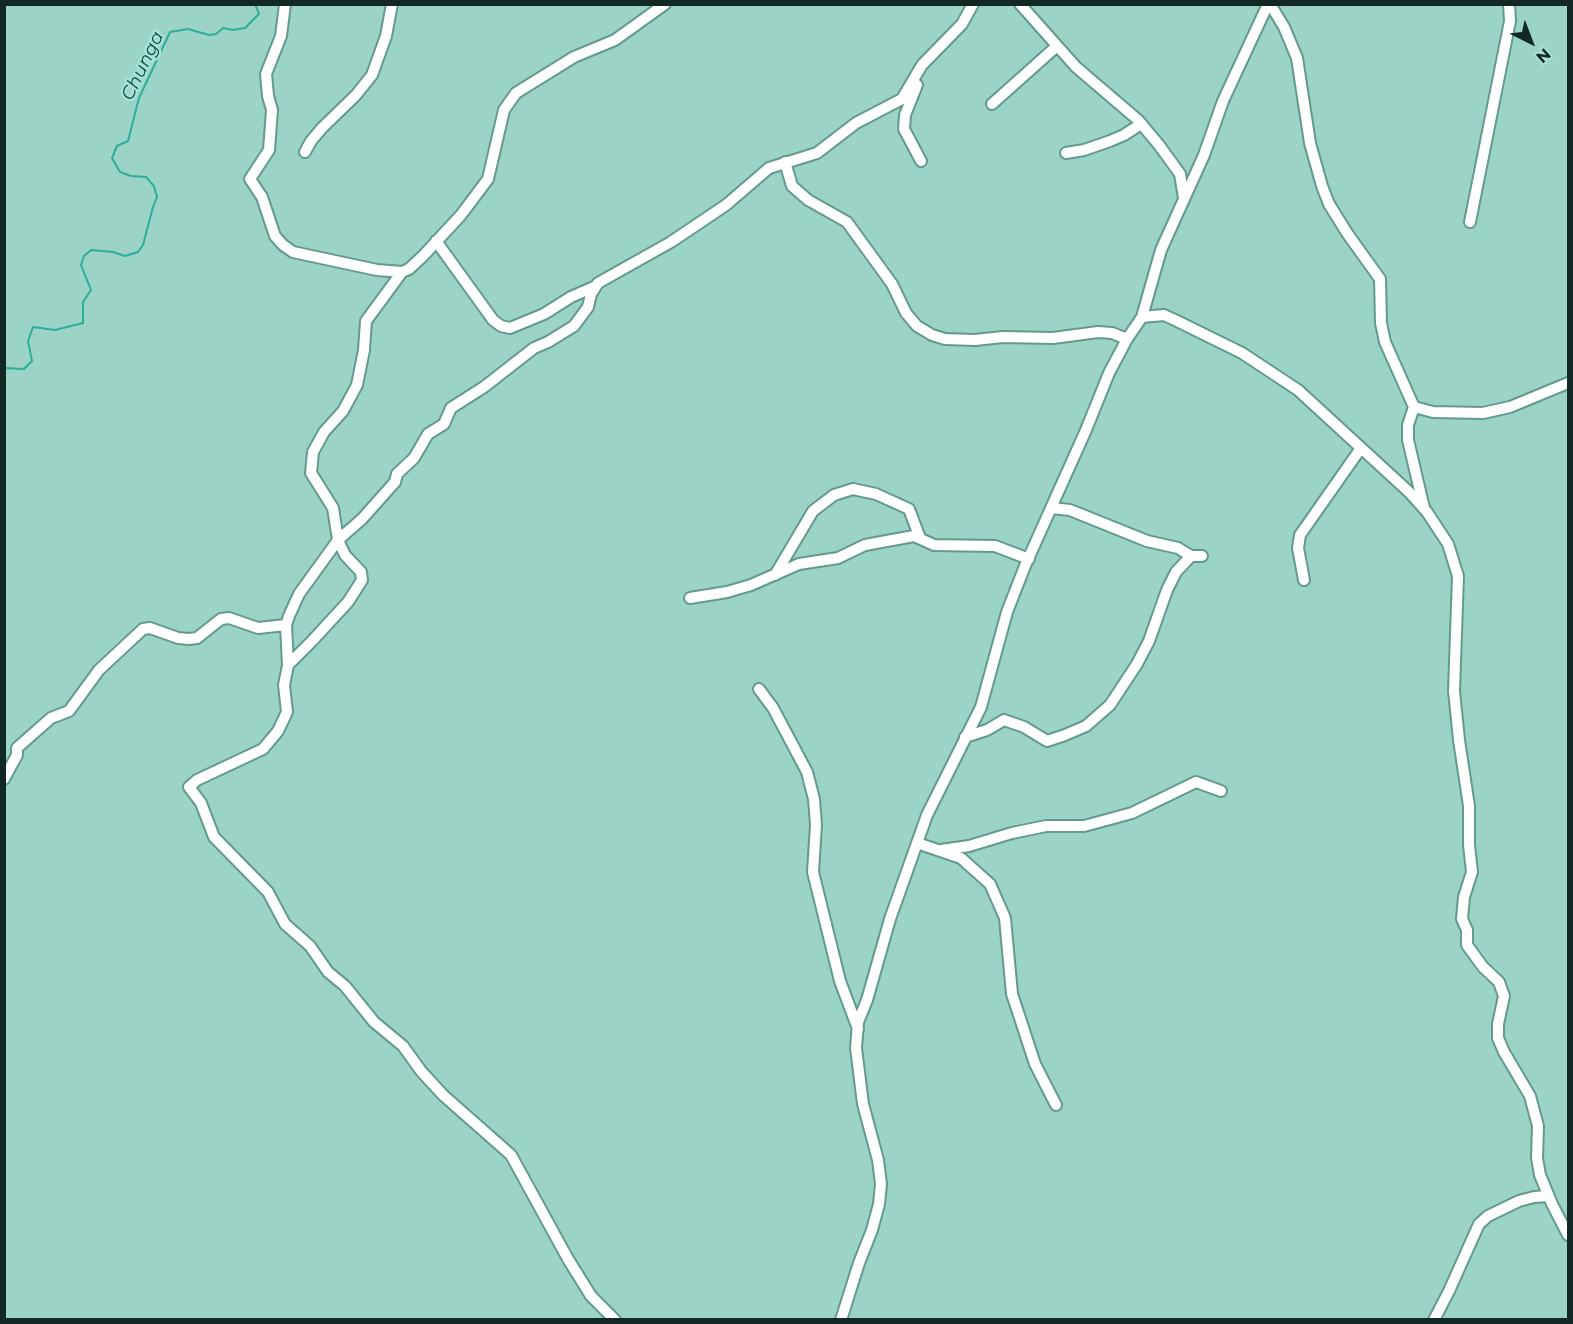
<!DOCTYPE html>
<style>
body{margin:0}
#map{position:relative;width:1573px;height:1324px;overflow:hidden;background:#9bd3c7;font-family:Montserrat,sans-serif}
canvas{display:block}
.frame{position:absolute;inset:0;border:6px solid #112824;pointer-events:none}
.north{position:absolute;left:1501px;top:12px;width:60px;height:60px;-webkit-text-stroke:4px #a7e0d4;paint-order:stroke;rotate:138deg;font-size:16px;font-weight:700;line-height:24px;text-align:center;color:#112824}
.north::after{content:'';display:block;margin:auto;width:21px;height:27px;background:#112824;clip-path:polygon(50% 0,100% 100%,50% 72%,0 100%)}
</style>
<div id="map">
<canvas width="1573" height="1324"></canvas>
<div class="frame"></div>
<div class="north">N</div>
</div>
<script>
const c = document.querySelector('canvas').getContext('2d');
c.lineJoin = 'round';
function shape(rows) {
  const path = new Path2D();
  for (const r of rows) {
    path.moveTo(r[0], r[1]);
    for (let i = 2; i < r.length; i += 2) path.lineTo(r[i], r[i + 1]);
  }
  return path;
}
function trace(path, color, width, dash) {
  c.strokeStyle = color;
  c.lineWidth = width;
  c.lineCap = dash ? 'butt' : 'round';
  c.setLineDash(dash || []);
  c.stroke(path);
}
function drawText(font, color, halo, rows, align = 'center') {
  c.font = font + ' Montserrat,sans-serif';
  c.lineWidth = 5;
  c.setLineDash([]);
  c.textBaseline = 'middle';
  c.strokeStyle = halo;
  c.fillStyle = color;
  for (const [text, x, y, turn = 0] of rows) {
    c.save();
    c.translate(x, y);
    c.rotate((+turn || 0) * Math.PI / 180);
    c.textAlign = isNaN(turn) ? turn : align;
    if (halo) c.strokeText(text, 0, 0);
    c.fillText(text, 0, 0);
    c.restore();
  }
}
trace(shape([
 [4,368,24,369,32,361,28,341,33,327,55,330,83,323,83,302,91,290,81,265,84,256,91,250,113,252,125,256,138,252,143,245,153,207,157,197,154,186,146,177,131,176,120,172,112,158,117,146,128,141,139,98,170,32,188,29,209,35,216,34,223,28,233,30,245,28,259,14,255,4]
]), '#2ead99', 2);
const minor = shape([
 [285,4,281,36,266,74,268,96,272,110,269,150,250,179,262,197,275,236,283,245,293,252,377,270,402,272,409,269,423,256,461,215,488,179,504,110,516,93,574,57,615,40,665,4],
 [1020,4,1076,67,1138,120,1159,145,1180,174,1184,198],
 [1270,4,1284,27,1297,58,1310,143,1322,186,1329,204,1347,233,1380,279,1381,323,1385,342,1414,407],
 [917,85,905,115,904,129,921,161],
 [992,104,1057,46],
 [305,152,311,141,322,128,356,95,372,75,386,36,392,4],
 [1066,153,1084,150,1110,141,1124,135,1141,124],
 [785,162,792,186,808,200,847,222,892,284,906,313,917,326,932,335,945,339,975,340,1003,337,1053,338,1098,332,1112,333,1127,339],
 [1470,222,1510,21,1509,4],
 [436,241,493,320,501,326,510,328,544,314,571,297,596,286],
 [1142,317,1164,315,1177,321,1242,353,1298,390,1409,492,1427,512,1448,544,1458,576,1454,691,1459,740,1469,806,1469,845,1472,872,1464,897,1462,919,1467,930,1467,945,1483,967,1499,982,1504,996,1498,1024,1498,1038,1504,1052,1530,1096,1538,1126,1537,1158,1540,1175,1552,1204,1568,1235],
 [1052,508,1070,510,1147,541,1178,548,1191,556],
 [1424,508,1408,440,1408,425,1414,407,1433,412,1483,413,1510,407,1568,383],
 [775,575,813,511,834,495,853,489,876,494,909,509,920,538],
 [1304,580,1298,548,1300,535,1361,448],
 [690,598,727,592,751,585,799,564,838,558,865,545,914,536,934,545,995,546,1029,559],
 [288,665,286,625,289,616,299,594,338,540,333,508,311,473,313,452,324,432,343,411,357,385,364,350,366,321,402,272],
 [759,689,773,708,807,772,814,799,816,825,813,872,840,981,858,1029],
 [965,737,987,730,1004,720,1024,727,1047,741,1065,735,1086,726,1110,705,1137,664,1149,641,1167,590,1176,572,1191,556,1202,556],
 [4,779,17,755,17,748,51,718,69,711,99,670,143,629,150,628,178,638,189,639,197,638,221,619,229,618,258,628,286,625],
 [917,843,961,858,990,884,1005,918,1012,994,1017,1009,1035,1064,1056,1105],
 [941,850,969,846,1012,833,1046,826,1084,826,1099,822,1132,813,1196,782,1221,791],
 [615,1320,591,1296,568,1259,511,1155,443,1095,421,1071,403,1046,374,1022,345,986,328,972,310,946,285,924,268,892,214,837,201,803,189,787,197,780,263,749,278,731,287,712,284,685,288,665,312,641,348,602,362,580,361,572,345,555,338,540,362,519,395,482,397,474,414,458,428,434,444,424,451,408,484,387,534,348,548,342,574,326,588,307,591,294,598,283,671,242,726,205,769,168,817,153,856,123,902,99,922,65,962,24,973,4],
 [841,1320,859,1263,872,1230,879,1204,881,1184,878,1160,863,1104,856,1048,858,1022,867,1000,890,919,927,815,981,707,1007,612,1025,566,1086,430,1109,373,1127,339,1142,317,1161,250,1204,155,1223,101,1268,4],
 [1434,1320,1449,1291,1479,1224,1488,1216,1519,1201,1534,1197,1548,1196]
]);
trace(minor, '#639a8f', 14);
trace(minor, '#fff', 10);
drawText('italic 18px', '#044e44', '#a7e0d4', [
 ["Chunga",143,66,-64]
]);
</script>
